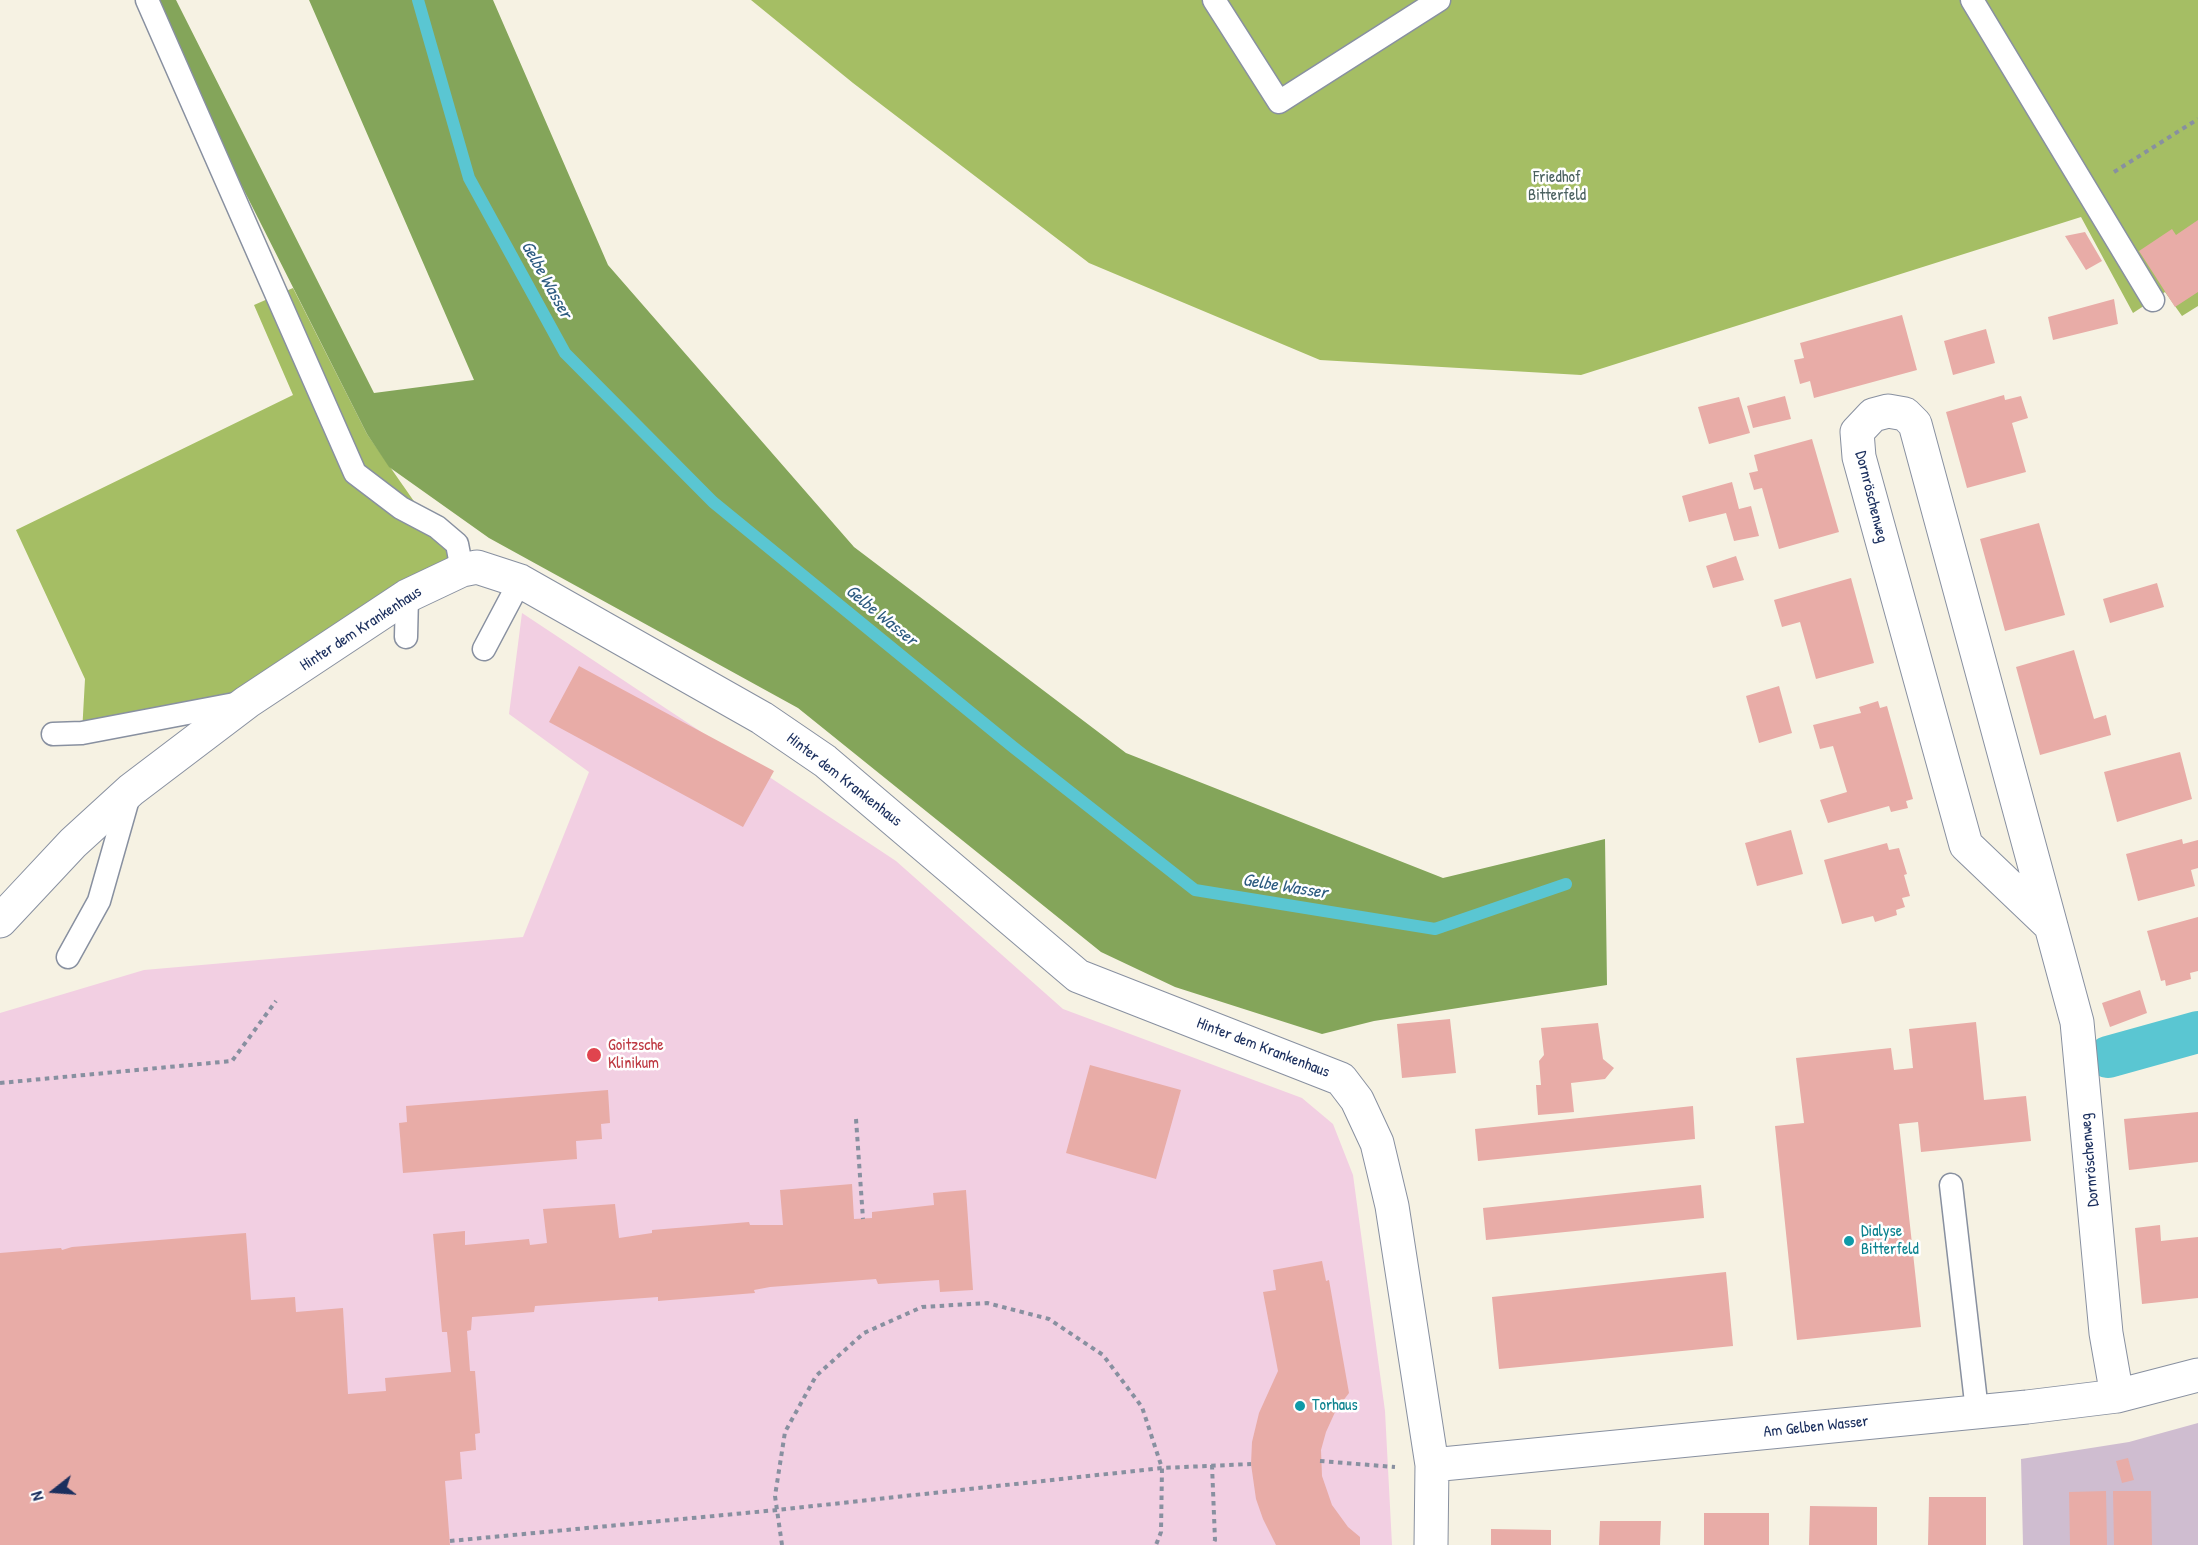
<!DOCTYPE html>
<meta charset="utf-8">
<style>
body{margin:0}
#map{position:relative;width:2198px;height:1545px;overflow:hidden;background:#f6f2e3;font-family:"Patrick Hand",sans-serif}
canvas{display:block}
.north{position:absolute;left:24px;top:1461px;width:60px;height:60px;-webkit-text-stroke:4px #fff;paint-order:stroke;rotate:253deg;font-size:16px;font-weight:700;line-height:24px;text-align:center;color:#1b2f5e}
.north::after{content:'';display:block;margin:auto;width:21px;height:27px;background:#1b2f5e;clip-path:polygon(50% 0,100% 100%,50% 72%,0 100%)}
</style>
<div id="map">
<canvas width="2198" height="1545"></canvas>
<div class="north">N</div>
</div>
<script>
const c = document.querySelector('canvas').getContext('2d');
c.lineJoin = 'round';
function fill(path, color) {
  c.fillStyle = color;
  c.fill(path, 'evenodd');
}
function shape(rows) {
  const path = new Path2D();
  for (const r of rows) {
    path.moveTo(r[0], r[1]);
    for (let i = 2; i < r.length; i += 2) path.lineTo(r[i], r[i + 1]);
  }
  return path;
}
function trace(path, color, width, dash) {
  c.strokeStyle = color;
  c.lineWidth = width;
  c.lineCap = dash ? 'butt' : 'round';
  c.setLineDash(dash || []);
  c.stroke(path);
}
function drawText(font, color, halo, rows, align = 'center') {
  c.font = font + ' "Patrick Hand",sans-serif';
  c.lineWidth = 5;
  c.setLineDash([]);
  c.textBaseline = 'middle';
  c.strokeStyle = halo;
  c.fillStyle = color;
  for (const [text, x, y, turn = 0] of rows) {
    c.save();
    c.translate(x, y);
    c.rotate((+turn || 0) * Math.PI / 180);
    c.textAlign = isNaN(turn) ? turn : align;
    if (halo) c.strokeText(text, 0, 0);
    c.fillText(text, 0, 0);
    c.restore();
  }
}
fill(shape([
 [522,613,896,861,1063,1009,1302,1098,1333,1124,1353,1175,1385,1411,1392,1545,0,1545,0,1013,144,970,523,937,589,772,509,714]
]), '#f2cfe2');
fill(shape([
 [2198,1423,2198,1545,2023,1545,2021,1459,2129,1442]
]), '#cfbdd0');
fill(shape([
 [751,0,2198,0,2198,306,2182,316,2165,292,2133,313,2081,217,1581,375,1320,360,1089,263,853,83],
 [293,288,367,434,462,570,248,702,82,733,85,679,16,530,293,395,254,305]
]), '#a5be64');
fill(shape([
 [148,0,176,0,374,393,474,380,309,0,493,0,608,265,854,547,1126,753,1443,878,1605,839,1607,985,1374,1021,1322,1034,1175,987,1101,952,798,708,489,538,389,467,367,434]
]), '#84a55a');
trace(shape([
 [418,0,469,178,565,353,713,502,1013,747,1195,890,1435,929,1566,884]
]), '#5ac6d2', 12);
trace(shape([
 [2108,1057,2198,1032]
]), '#5ac6d2', 42);
fill(shape([
 [2198,220,2198,292,2175,307,2139,251,2172,229,2176,235],
 [2085,232,2102,261,2086,270,2065,236],
 [2114,299,2118,324,2053,340,2048,317],
 [1902,315,1917,370,1814,398,1810,381,1800,384,1794,360,1804,358,1800,343],
 [1986,329,1995,363,1953,375,1944,341],
 [2004,395,2005,400,2021,396,2028,418,2012,423,2026,472,1967,488,1946,412],
 [1785,396,1791,419,1753,428,1747,406],
 [1739,397,1750,433,1709,444,1698,407],
 [1812,439,1839,532,1779,549,1762,488,1754,490,1749,473,1758,471,1754,455],
 [1732,482,1739,509,1751,506,1759,536,1734,541,1726,513,1689,522,1682,496],
 [2039,523,2065,615,2005,631,1980,539],
 [1736,556,1744,580,1713,588,1706,566],
 [1851,578,1874,663,1816,679,1800,622,1782,627,1774,600],
 [2157,583,2164,607,2110,623,2103,599],
 [2074,650,2094,719,2106,715,2111,735,2040,755,2016,667],
 [579,666,774,771,743,827,549,722],
 [1779,686,1792,733,1759,743,1746,696],
 [1878,701,1880,708,1887,706,1913,799,1906,801,1908,808,1891,812,1889,806,1828,823,1820,800,1847,792,1833,746,1820,749,1813,725,1861,713,1859,707],
 [2180,752,2192,799,2117,822,2104,772],
 [1791,830,1803,874,1757,886,1745,843],
 [2182,839,2183,844,2198,840,2198,868,2191,870,2195,886,2138,901,2126,854],
 [1887,843,1889,850,1899,848,1907,874,1904,875,1910,896,1902,898,1905,907,1896,910,1897,915,1875,922,1873,916,1842,924,1824,860],
 [2198,917,2198,971,2190,973,2191,979,2166,986,2165,980,2161,981,2147,931],
 [2140,990,2147,1013,2110,1027,2102,1003],
 [1450,1019,1456,1073,1402,1078,1397,1024],
 [1976,1022,1984,1100,2026,1096,2031,1141,1921,1152,1918,1122,1899,1124,1921,1327,1797,1340,1775,1126,1804,1123,1796,1058,1891,1048,1894,1070,1913,1068,1909,1029],
 [1598,1023,1603,1059,1614,1068,1605,1079,1571,1083,1574,1112,1538,1115,1536,1085,1541,1085,1539,1061,1544,1055,1541,1028],
 [1090,1065,1181,1090,1156,1179,1066,1153],
 [608,1090,610,1123,601,1124,602,1139,576,1141,577,1159,403,1173,399,1123,407,1122,406,1106],
 [1693,1106,1695,1139,1478,1161,1475,1129],
 [2198,1112,2198,1162,2129,1170,2124,1119],
 [852,1184,854,1219,872,1218,872,1212,934,1205,933,1193,966,1190,973,1290,940,1292,939,1280,878,1284,876,1279,770,1287,754,1290,755,1293,658,1301,658,1297,535,1306,534,1312,472,1317,471,1330,467,1331,470,1371,475,1371,480,1433,475,1434,476,1450,460,1452,462,1479,445,1481,450,1545,0,1545,0,1253,61,1248,62,1250,72,1247,246,1233,251,1300,295,1297,296,1312,343,1308,348,1394,386,1391,385,1378,451,1372,447,1332,442,1332,433,1234,465,1231,465,1245,529,1239,530,1245,547,1243,543,1209,615,1204,619,1238,652,1233,652,1230,749,1222,750,1225,783,1225,780,1190],
 [1701,1185,1704,1218,1486,1240,1483,1208],
 [2160,1225,2161,1241,2198,1237,2198,1298,2142,1304,2135,1228],
 [1322,1261,1326,1281,1329,1280,1349,1393,1336,1410,1326,1432,1321,1450,1322,1476,1332,1505,1348,1527,1360,1537,1360,1545,1276,1545,1263,1519,1256,1499,1251,1464,1252,1442,1259,1413,1278,1371,1263,1292,1276,1290,1273,1270],
 [1726,1272,1733,1346,1499,1369,1492,1297],
 [2128,1458,2134,1480,2122,1483,2116,1461],
 [2106,1491,2107,1545,2070,1545,2069,1492],
 [2113,1491,2151,1491,2152,1545,2114,1545],
 [1929,1497,1986,1497,1986,1545,1928,1545],
 [1810,1506,1877,1507,1877,1545,1809,1545],
 [1704,1513,1769,1513,1769,1545,1704,1545],
 [1600,1521,1661,1521,1660,1545,1599,1545],
 [1491,1529,1551,1530,1551,1545,1491,1545]
]), '#e8aca7');
const lane = shape([
 [147,0,355,473,401,508,437,527,457,544,462,570],
 [1214,0,1279,102,1439,0],
 [1972,0,2153,300],
 [406,637,407,596],
 [484,649,520,581],
 [53,734,82,733,240,703],
 [68,957,99,901,130,792],
 [1951,1185,1977,1411]
]);
const street = shape([
 [0,921,73,843,131,790,247,702,407,596,462,570,477,567,520,581,762,718,825,761,1078,976,1341,1079,1357,1100,1377,1143,1392,1206,1432,1465,1431,1545],
 [2051,926,1966,845,1859,457,1857,432,1873,415,1888,411,1905,414,1915,424,2051,926,2077,1022,2106,1333,2117,1396],
 [1432,1465,2027,1407,2117,1396,2198,1375]
]);
trace(lane, '#8890a0', 25);
trace(street, '#8890a0', 35);
trace(shape([
 [2114,172,2198,119],
 [0,1083,232,1061,276,1001],
 [856,1119,863,1219],
 [1320,1461,1395,1467],
 [1212,1465,1215,1540,1213,1545],
 [450,1541,777,1510,1162,1468,1251,1464],
 [782,1545,775,1496,785,1432,816,1376,864,1333,922,1307,987,1303,1049,1319,1103,1355,1142,1407,1162,1468,1161,1532,1156,1545]
]), '#8890a0', 4, [4.5, 4.5]);
trace(lane, '#fff', 22);
trace(street, '#fff', 33);
for (const [x, y, r, color] of [
 [594,1055,8,"#e0444e"],
 [1849,1241,6,"#0f9aa8"],
 [1300,1406,6,"#0f9aa8"]
]) {
  const dot = new Path2D();
  dot.arc(x, y, r, 0, 2 * Math.PI);
  c.fillStyle = color;
  c.fill(dot);
  trace(dot, '#fff', 2);
}
drawText('16px', '#4b6160', '#fff', [
 ["Friedhof",1557,178],
 ["Bitterfeld",1557,196]
]);
drawText('16px', '#1b2f5e', '#fff', [
 ["Dornröschenweg",1871,497,76],
 ["Hinter dem Krankenhaus",361,629,-33],
 ["Hinter dem Krankenhaus",844,780,38],
 ["Hinter dem Krankenhaus",1263,1048,21],
 ["Dornröschenweg",2090,1160,-95],
 ["Am Gelben Wasser",1816,1427,-6]
]);
drawText('16px', '#be3a42', '#fff', [
 ["Goitzsche",608,1046],
 ["Klinikum",608,1064]
], 'left');
drawText('16px', '#0d838f', '#fff', [
 ["Dialyse",1861,1232],
 ["Bitterfeld",1861,1250],
 ["Torhaus",1312,1406]
], 'left');
drawText('italic 18px', '#2e5c81', '#fff', [
 ["Gelbe Wasser",546,280,61],
 ["Gelbe Wasser",881,616,39],
 ["Gelbe Wasser",1285,887,9]
]);
</script>
